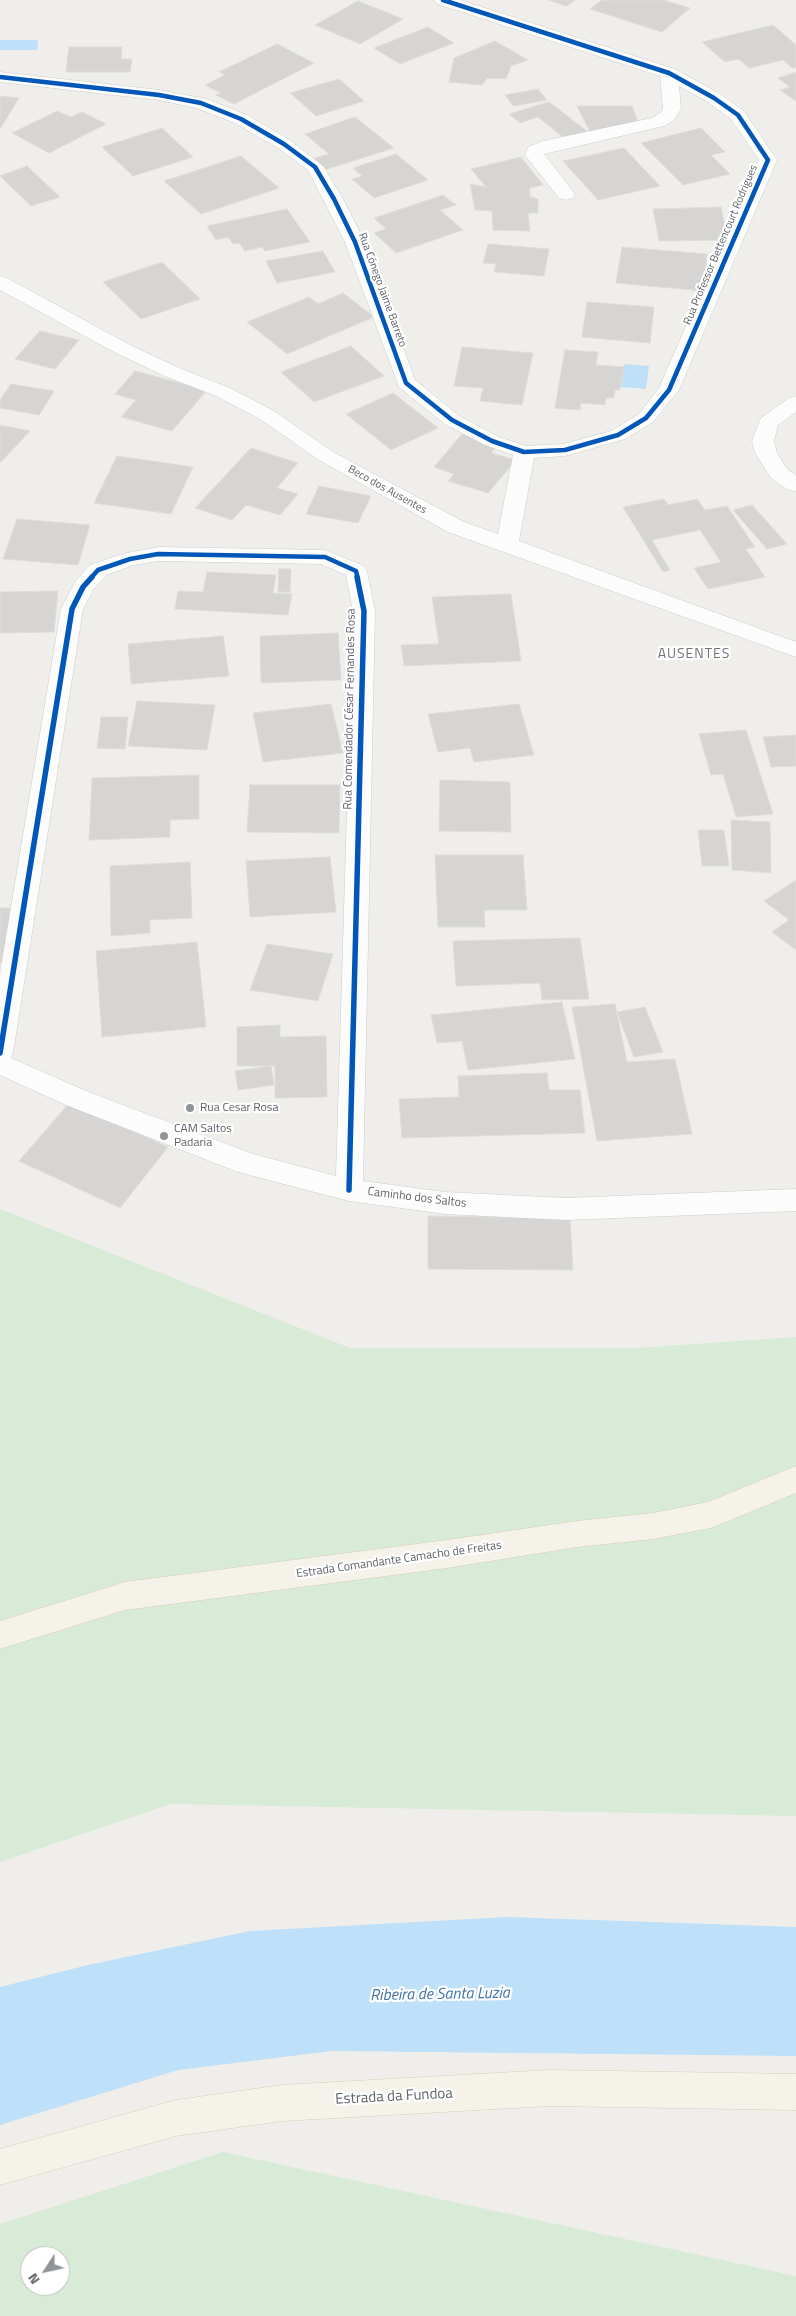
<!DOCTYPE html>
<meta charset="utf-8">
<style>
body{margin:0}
#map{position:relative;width:796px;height:2316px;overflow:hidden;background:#efeeea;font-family:"Titillium Web",sans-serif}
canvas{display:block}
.north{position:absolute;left:20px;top:2246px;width:50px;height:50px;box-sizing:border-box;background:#fff;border:1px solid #bfc1c3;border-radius:50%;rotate:235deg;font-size:14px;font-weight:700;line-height:20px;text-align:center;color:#5f6368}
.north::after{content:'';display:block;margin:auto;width:18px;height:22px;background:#919496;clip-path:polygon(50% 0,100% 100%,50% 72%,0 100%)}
</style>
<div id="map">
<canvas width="796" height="2316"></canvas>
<div class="north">N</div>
</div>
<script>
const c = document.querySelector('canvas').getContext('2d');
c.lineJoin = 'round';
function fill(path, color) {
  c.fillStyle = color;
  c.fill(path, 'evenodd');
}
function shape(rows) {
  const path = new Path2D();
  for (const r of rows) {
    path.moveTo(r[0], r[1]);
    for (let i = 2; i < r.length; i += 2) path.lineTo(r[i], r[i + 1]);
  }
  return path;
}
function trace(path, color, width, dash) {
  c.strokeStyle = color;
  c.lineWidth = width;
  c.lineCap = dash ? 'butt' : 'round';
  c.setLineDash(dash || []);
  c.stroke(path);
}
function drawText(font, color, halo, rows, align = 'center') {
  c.font = font + ' "Titillium Web",sans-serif';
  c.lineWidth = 4.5;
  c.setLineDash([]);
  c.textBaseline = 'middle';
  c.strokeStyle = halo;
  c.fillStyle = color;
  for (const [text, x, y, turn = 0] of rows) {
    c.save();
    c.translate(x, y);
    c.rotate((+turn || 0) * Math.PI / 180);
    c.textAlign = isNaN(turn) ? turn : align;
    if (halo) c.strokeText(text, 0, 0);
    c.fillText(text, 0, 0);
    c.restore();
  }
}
fill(shape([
 [0,1209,350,1348,636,1348,796,1337,796,1816,171,1804,0,1862],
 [223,2152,796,2276,796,2316,0,2316,0,2224],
 [30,2256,60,2256,60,2286,30,2286]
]), '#d8ebd6');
fill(shape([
 [0,40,38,40,37,50,0,50],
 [624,364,649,366,646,389,621,387],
 [508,1917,796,1927,796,2056,332,2051,178,2070,0,2125,0,1987,88,1965,250,1931]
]), '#bfe0f9');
const building = shape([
 [549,0,575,0,566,6,549,0],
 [602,0,663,0,690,8,662,32,590,9,602,0],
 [358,1,403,19,360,44,315,25,358,1],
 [773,25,796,45,796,67,792,68,783,60,749,68,739,59,725,62,702,42,773,25],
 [428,27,454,43,400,64,374,48,428,27],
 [495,41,528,60,511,66,506,79,487,78,482,85,449,82,454,58,495,41],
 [277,44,314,63,234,104,216,95,221,93,205,85,225,75,219,72,277,44],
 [69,47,122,47,121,59,132,59,130,72,66,72,69,47],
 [796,72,796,101,780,90,790,87,778,78,796,72],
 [339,79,364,101,316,116,290,93,339,79],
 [538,89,547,100,513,106,505,95,538,89],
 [0,96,19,98,0,129,0,96],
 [549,102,587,131,564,138,538,117,520,123,509,114,549,102],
 [577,106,632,106,639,124,590,132,577,106],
 [57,111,71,117,82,112,106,124,49,153,12,133,57,111],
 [355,117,394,148,324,170,312,159,329,154,305,134,355,117],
 [162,128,193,157,133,176,102,147,162,128],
 [701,128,725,152,711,155,730,174,683,185,641,143,701,128],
 [624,148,660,186,598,200,563,161,624,148],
 [396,154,428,180,374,198,352,179,362,176,353,168,396,154],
 [241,156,279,188,201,214,164,181,241,156],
 [521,157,543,185,530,188,530,197,538,199,538,213,528,213,530,231,493,230,492,211,475,210,470,184,486,187,471,169,521,157],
 [27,166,60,197,31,206,0,176,27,166],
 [443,195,456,205,440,210,463,230,396,253,374,233,386,229,374,218,443,195],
 [721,207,728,240,659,241,653,209,721,207],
 [287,209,310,242,265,251,262,247,245,251,239,243,233,244,228,237,216,240,207,226,287,209],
 [488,244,549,249,544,276,494,272,496,264,483,263,488,244],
 [622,247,707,254,703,291,616,283,622,247],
 [323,251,335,272,277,283,266,261,323,251],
 [162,262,200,299,141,319,103,282,162,262],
 [343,293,374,317,287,354,247,322,309,297,318,304,343,293],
 [587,302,654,307,650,343,582,337,587,302],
 [40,331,79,340,55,369,15,359,40,331],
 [351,346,384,376,314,402,281,372,351,346],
 [462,347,533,353,522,405,480,401,483,388,454,386,462,347],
 [565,350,598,352,596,365,624,367,620,390,615,390,614,398,606,398,605,405,581,403,580,410,555,408,565,350],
 [135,371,207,390,172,431,121,417,136,400,115,394,135,371],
 [11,384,54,391,39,415,0,408,0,400,11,384],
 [393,393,438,428,391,450,346,414,393,393],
 [0,425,30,431,0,463,0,425],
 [462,434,498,444,491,453,516,460,488,493,448,481,454,474,434,467,462,434],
 [251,448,298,463,277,488,298,494,280,515,246,505,232,520,195,508,251,448],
 [117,456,193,467,171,514,94,503,117,456],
 [319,486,371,496,358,523,306,514,319,486],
 [664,499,668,505,697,499,705,510,727,506,755,547,746,549,765,577,708,589,694,568,721,562,700,530,652,540,670,570,663,572,623,507,664,499],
 [752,505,787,544,767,549,733,510,752,505],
 [17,519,90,525,78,565,3,559,17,519],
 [279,569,291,569,290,592,278,592,279,569],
 [207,572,276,575,273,593,292,594,288,615,175,609,178,591,203,592,207,572],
 [58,591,54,632,0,633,0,592,58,591],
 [511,594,521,661,404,666,401,645,439,644,432,597,511,594],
 [338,633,341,680,261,683,260,636,338,633],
 [223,636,229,676,131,684,128,644,223,636],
 [137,701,215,705,207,750,128,746,137,701],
 [331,704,343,753,263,762,253,713,331,704],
 [519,704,534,755,474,762,470,748,438,752,428,714,519,704],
 [101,717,128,717,125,749,97,748,101,717],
 [746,730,773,814,736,817,723,774,711,775,699,734,746,730],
 [796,735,796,766,771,767,763,737,796,735],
 [199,775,199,819,170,820,170,837,89,840,92,778,199,775],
 [440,780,510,782,511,832,439,831,440,780],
 [250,785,340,785,339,833,247,832,250,785],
 [731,820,770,822,771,873,732,870,731,820],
 [698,830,724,830,729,866,702,866,698,830],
 [435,855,523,855,527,910,484,910,485,927,438,927,435,855],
 [330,857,336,912,250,917,246,861,330,857],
 [190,862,192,918,150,920,150,933,111,936,110,866,190,862],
 [796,880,796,950,772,932,789,920,764,901,796,880],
 [0,908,10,908,11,962,0,963,0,908],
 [580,938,589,999,542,1000,540,983,456,986,453,941,580,938],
 [197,942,206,1027,102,1037,96,951,197,942],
 [267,944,333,954,318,1001,250,990,267,944],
 [562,1002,575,1059,468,1070,462,1041,437,1043,431,1015,562,1002],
 [615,1004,627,1062,675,1059,692,1134,597,1141,572,1007,615,1004],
 [645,1007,663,1052,634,1057,617,1012,645,1007],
 [280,1025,280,1037,326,1036,327,1097,275,1098,275,1066,237,1066,237,1027,280,1025],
 [271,1066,274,1085,238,1090,235,1071,271,1066],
 [547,1073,549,1090,580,1090,585,1133,402,1138,399,1099,459,1097,458,1076,547,1073],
 [70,1102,168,1147,120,1208,19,1161,70,1102],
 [428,1216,570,1218,573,1270,428,1269,428,1216]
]);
fill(building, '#d6d5d3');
trace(building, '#deddd9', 1);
const minor = shape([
 [434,0,460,0,675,69,720,94,744,111,777,160,679,390,653,422,625,439,565,456,534,458,519,541,796,642,796,657,448,532,319,460,260,419,216,396,165,376,116,353,0,290,0,276,7,278,130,345,179,368,230,388,274,411,333,452,464,522,498,534,513,455,485,445,445,424,399,387,345,242,308,170,278,148,235,123,196,108,159,100,0,82,0,72,159,90,207,99,247,115,290,140,324,167,343,199,365,242,415,380,459,416,499,437,526,446,564,444,611,431,639,414,659,388,759,160,731,119,708,102,679,86,681,109,673,121,664,126,544,154,575,194,573,198,566,200,559,198,525,155,528,147,543,141,652,118,660,113,663,109,660,76,437,4,434,0],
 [796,396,796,412,778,425,774,441,777,453,787,469,796,475,796,491,788,490,771,478,755,453,752,441,761,418,789,398,796,396],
 [158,547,325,550,364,566,367,571,375,611,363,1181,445,1192,566,1198,796,1189,796,1211,566,1220,445,1214,349,1201,238,1172,66,1105,0,1075,0,973,61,609,75,582,90,565,122,554,158,547],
 [158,561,321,564,346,575,353,611,336,1176,253,1154,86,1091,11,1058,13,1053,83,609,93,590,106,575,134,565,158,561]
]);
const major = shape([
 [796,1466,796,1493,711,1528,653,1539,577,1547,447,1568,125,1610,0,1649,0,1621,125,1582,447,1540,577,1521,653,1513,708,1502,796,1466],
 [550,2070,796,2074,796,2110,550,2106,282,2121,176,2136,0,2185,0,2149,176,2100,282,2085,550,2070]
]);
trace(minor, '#cbcccc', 1);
trace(major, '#d7ceb8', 1);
fill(minor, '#fdfcfc');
fill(major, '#f4f2e9');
trace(shape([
 [0,77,159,95,201,103,241,119,284,144,315,167,334,199,355,242,406,383,452,420,492,441,524,452,565,450,618,435,646,418,669,390,768,160,738,115,714,98,669,73,443,0],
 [90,579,98,570,130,559,158,554,325,557,356,571,358,579]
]), '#0057b8', 4.5);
trace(shape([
 [0,1053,72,609,83,587,92,577],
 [349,1190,364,611,357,577]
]), '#0057b8', 5.5);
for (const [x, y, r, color] of [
 [190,1108,5,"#919496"],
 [164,1136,5,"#919496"]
]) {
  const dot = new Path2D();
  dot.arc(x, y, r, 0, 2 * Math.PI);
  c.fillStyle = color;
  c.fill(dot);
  trace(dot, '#fff', 2);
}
drawText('11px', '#5f6368', '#fff', [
 ["Rua Professor Bettencourt Rodrigues",721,245,-67],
 ["Rua Cónego Jaime Barreto",382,290,70],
 ["Beco dos Ausentes",387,490,29]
]);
drawText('12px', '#5f6368', '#fff', [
 ["Rua Comendador César Fernandes Rosa",350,709,-89],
 ["Caminho dos Saltos",417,1198,7],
 ["Estrada Comandante Camacho de Freitas",399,1560,-8]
]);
drawText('12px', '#5f6368', '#fff', [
 ["Rua Cesar Rosa",200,1108],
 ["CAM Saltos",174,1129],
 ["Padaria",174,1143]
], 'left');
c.letterSpacing = '1px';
drawText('14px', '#70757a', '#fff', [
 ["AUSENTES",694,655]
]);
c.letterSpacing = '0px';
drawText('15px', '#5f6368', '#fff', [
 ["Estrada da Fundoa",394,2097,-3]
]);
drawText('italic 16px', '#4174aa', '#fff', [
 ["Ribeira de Santa Luzia",440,1995,-1]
]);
</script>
